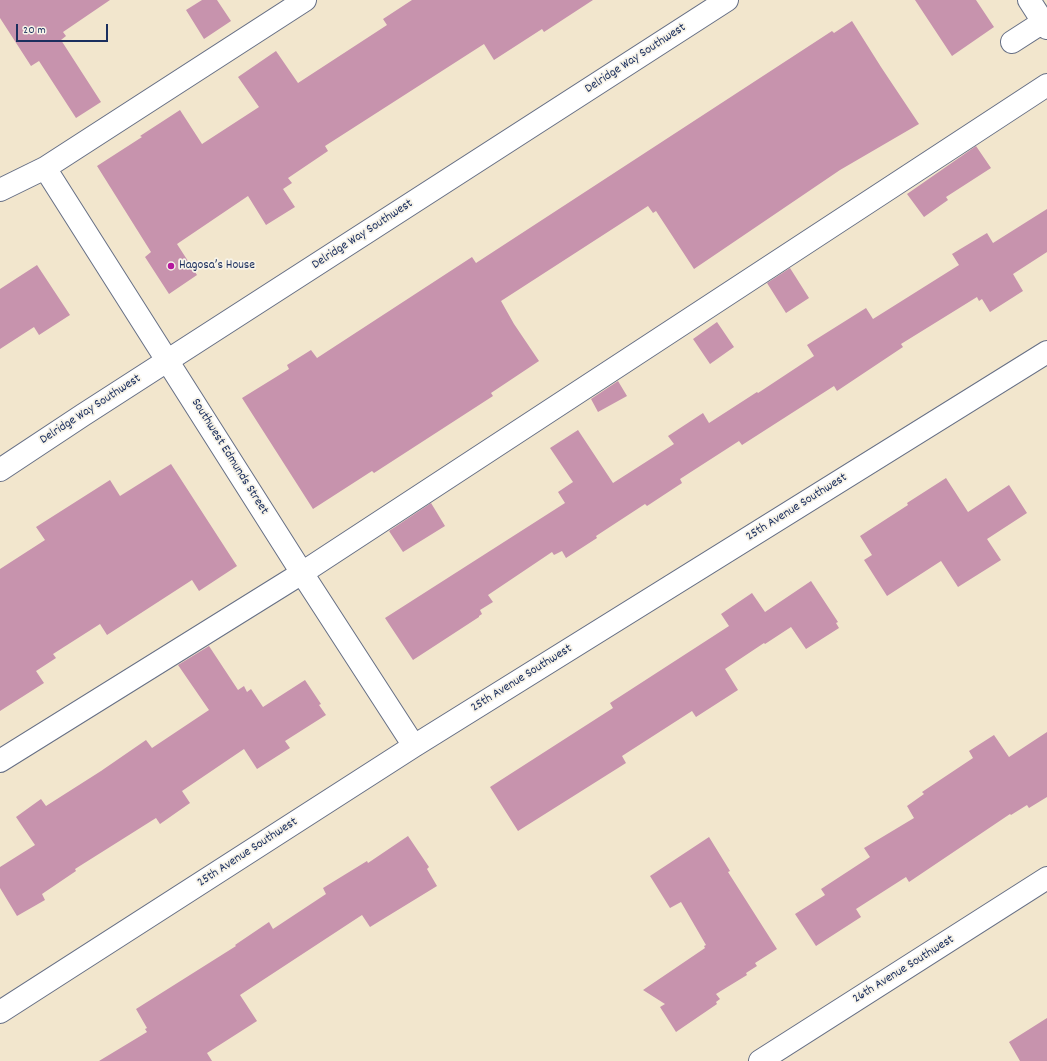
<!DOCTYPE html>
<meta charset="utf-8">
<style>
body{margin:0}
#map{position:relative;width:1047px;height:1061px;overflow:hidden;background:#f2e6cd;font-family:Dekko,sans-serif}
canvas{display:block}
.scale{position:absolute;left:16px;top:24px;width:92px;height:18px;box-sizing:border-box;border:2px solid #1b2f5e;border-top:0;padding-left:5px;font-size:12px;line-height:14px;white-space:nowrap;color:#1b2f5e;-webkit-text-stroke:3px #f7f3e8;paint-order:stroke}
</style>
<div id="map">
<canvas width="1047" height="1061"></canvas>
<div class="scale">20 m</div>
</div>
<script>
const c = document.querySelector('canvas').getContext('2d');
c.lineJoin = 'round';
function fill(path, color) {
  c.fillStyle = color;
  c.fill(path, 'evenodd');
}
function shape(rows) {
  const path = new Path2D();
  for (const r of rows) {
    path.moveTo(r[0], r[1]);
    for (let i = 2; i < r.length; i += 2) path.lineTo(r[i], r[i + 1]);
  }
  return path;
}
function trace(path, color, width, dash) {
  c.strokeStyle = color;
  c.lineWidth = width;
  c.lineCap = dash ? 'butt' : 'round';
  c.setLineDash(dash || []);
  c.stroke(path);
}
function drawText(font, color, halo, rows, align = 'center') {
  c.font = font + ' Dekko,sans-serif';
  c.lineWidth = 3.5;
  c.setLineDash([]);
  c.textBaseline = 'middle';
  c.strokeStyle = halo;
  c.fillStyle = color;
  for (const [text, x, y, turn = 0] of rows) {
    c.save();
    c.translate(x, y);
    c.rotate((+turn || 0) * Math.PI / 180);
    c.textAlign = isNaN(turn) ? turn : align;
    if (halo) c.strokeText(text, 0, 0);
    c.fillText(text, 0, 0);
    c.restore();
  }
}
fill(shape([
 [0,0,110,0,63,32,66,36,61,40,101,102,76,118,39,61,31,66,0,18],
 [202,0,217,0,231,21,204,39,186,10],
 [412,0,593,0,544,32,542,29,494,60,484,44,325,146,328,151,288,178,292,183,283,189,295,207,266,225,248,196,177,244,197,275,169,294,145,257,151,252,97,166,142,137,140,136,180,110,202,144,259,107,238,77,276,51,298,83,387,25,383,19],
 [915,0,976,0,994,27,952,56],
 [852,21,881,67,919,124,840,170,694,269,656,211,653,213,648,206,501,301,514,324,539,361,491,393,493,396,374,473,372,471,313,509,242,398,289,369,287,365,311,350,317,358,472,257,476,263,832,31,834,33],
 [976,146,991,168,946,197,948,200,924,217,907,194],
 [1047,209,1047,252,1013,274,1023,291,990,312,982,299,979,301,977,297,901,344,903,347,837,391,834,386,742,445,739,441,680,479,682,483,647,506,645,504,596,536,597,538,566,558,562,551,554,555,552,552,488,595,493,602,480,610,482,614,479,616,479,617,413,660,385,618,565,503,558,492,573,482,550,448,578,430,613,483,674,444,668,436,703,413,709,423,757,392,758,393,814,356,807,345,866,308,873,319,959,265,952,254,987,233,993,243],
 [37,265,70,315,39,335,34,327,0,349,0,289],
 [790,268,809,298,786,313,767,283],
 [717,322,734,347,710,364,693,339],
 [618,381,627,396,598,412,591,399],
 [171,464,237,566,199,591,192,580,107,635,100,624,53,654,56,658,36,671,44,683,0,711,0,569,45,540,36,527,110,480,120,496],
 [946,478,968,512,1009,485,1027,513,987,539,1001,560,958,587,941,561,887,596,864,560,872,555,860,536,908,505,907,503],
 [431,503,445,526,403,552,389,531],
 [811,581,838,622,836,623,839,628,806,649,791,627,765,644,764,643,725,669,738,690,696,717,692,711,622,756,626,763,518,831,490,787,613,708,610,703,729,626,721,614,752,593,765,612],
 [209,646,238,690,244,686,247,692,251,689,263,707,305,680,321,704,319,705,326,715,285,741,290,748,257,769,244,749,182,791,190,803,160,824,156,818,75,869,76,871,42,894,45,900,17,916,0,888,0,867,35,845,16,817,41,799,46,806,101,771,146,740,152,748,209,710,178,665],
 [1047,732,1047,797,1029,808,1027,805,1011,815,1010,814,909,882,906,877,856,909,861,917,816,946,795,914,825,895,821,889,870,857,864,848,914,818,907,806,924,794,922,792,973,758,969,751,994,735,1009,757],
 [408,836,429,867,427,869,437,886,370,927,362,915,240,995,257,1021,207,1053,212,1061,99,1061,147,1032,145,1029,147,1028,136,1009,236,946,235,945,269,922,273,929,326,894,323,888,367,861,368,863],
 [709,837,730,871,728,872,777,949,755,963,757,966,746,973,747,975,716,994,720,999,716,1002,717,1004,676,1032,660,1007,665,1004,643,990,705,948,704,946,706,945,681,902,670,908,650,876],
 [1047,1018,1047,1061,1020,1061,1009,1042]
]), '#c793ad');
const minor = shape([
 [1029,0,1047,28],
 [1012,42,1043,22],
 [45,168,302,573,414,746],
 [0,190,45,168,305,0],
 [0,761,302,573,1047,85],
 [0,1012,414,746,1047,352],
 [760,1061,1047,878]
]);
const major = shape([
 [0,470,83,415,727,0]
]);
trace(minor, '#666f85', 24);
trace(major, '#666f85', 24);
trace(minor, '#fff', 22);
trace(major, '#fff', 22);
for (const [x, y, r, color] of [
 [171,266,4,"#b5179e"]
]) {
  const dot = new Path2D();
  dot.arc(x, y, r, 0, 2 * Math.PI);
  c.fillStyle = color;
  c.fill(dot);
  trace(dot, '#f7f3e8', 1.5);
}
drawText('13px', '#1b2f5e', '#f7f3e8', [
 ["Delridge Way Southwest",636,59,-33],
 ["Delridge Way Southwest",363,235,-33],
 ["Delridge Way Southwest",91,410,-33],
 ["Southwest Edmunds Street",229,457,58],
 ["25th Avenue Southwest",797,508,-32],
 ["25th Avenue Southwest",522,679,-32],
 ["25th Avenue Southwest",248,853,-33],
 ["26th Avenue Southwest",904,970,-32]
]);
drawText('13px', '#1b2f5e', '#f7f3e8', [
 ["Hagosa’s House",179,266]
], 'left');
</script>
